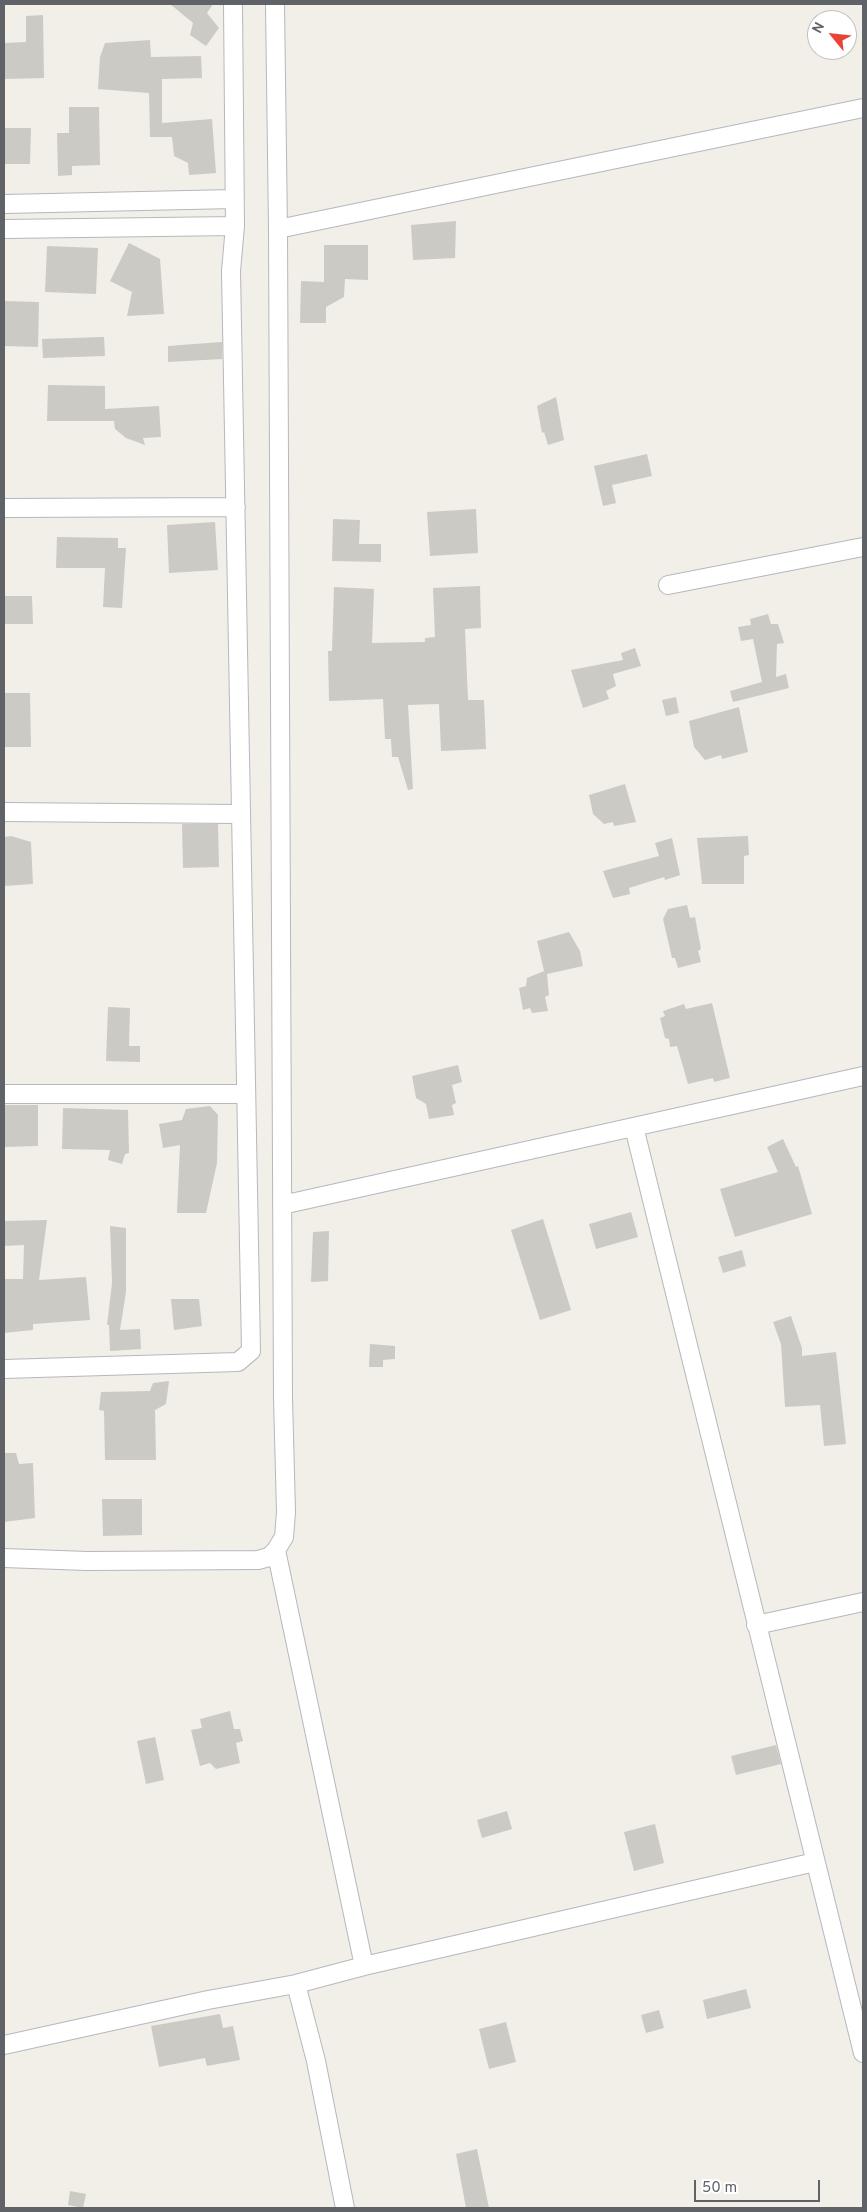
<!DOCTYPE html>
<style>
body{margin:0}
#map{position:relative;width:867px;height:2212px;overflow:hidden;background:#f1efe8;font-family:Overpass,sans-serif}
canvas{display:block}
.frame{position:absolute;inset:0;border:5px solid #5f6368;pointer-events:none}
.north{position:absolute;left:807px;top:10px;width:50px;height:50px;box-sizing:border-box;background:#fff;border:1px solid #bfc1c3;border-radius:50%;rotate:298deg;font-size:14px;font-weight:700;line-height:20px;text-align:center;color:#5f6368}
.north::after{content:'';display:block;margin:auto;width:18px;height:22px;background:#ea4335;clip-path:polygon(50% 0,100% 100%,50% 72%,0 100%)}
.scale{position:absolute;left:694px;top:2180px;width:126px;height:22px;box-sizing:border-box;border:2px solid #5f6368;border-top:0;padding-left:6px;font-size:15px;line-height:18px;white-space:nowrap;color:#5f6368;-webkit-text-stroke:4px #fff;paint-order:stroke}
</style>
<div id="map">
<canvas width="867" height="2212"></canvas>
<div class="frame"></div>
<div class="north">N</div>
<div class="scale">50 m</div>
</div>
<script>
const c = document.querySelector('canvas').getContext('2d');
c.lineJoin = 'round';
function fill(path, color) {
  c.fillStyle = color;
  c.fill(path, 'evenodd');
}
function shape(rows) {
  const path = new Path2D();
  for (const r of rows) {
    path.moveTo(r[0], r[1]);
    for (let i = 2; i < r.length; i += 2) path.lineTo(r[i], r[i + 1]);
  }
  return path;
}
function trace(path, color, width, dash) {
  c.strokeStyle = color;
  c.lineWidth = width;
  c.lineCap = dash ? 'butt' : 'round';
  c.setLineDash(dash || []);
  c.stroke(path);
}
fill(shape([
 [170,4,213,4,207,13,219,28,206,46,190,35,193,23],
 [43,15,44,78,4,79,4,43,26,42,26,16],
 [150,40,151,57,201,56,202,78,162,79,162,123,212,119,216,173,189,175,188,163,174,156,172,137,150,137,149,93,98,89,100,57,105,43],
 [69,107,99,107,100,165,72,166,72,175,58,176,57,133,69,133],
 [4,128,31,128,30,164,4,164],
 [456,221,455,258,413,260,411,225],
 [129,243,160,259,164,314,127,316,132,292,110,281],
 [324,245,368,245,368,280,345,279,344,297,326,307,326,323,300,323,301,281,324,282],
 [47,246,98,248,96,294,45,292],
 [4,301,39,302,38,347,4,346],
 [104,337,105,356,43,358,42,339],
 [222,342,222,359,168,362,168,346],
 [48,385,105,386,105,409,159,406,161,437,143,438,145,445,126,438,115,429,114,421,47,421],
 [556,397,564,440,548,445,544,432,542,433,537,406],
 [647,454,652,476,612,485,616,503,603,506,594,466],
 [476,509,478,553,430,556,427,512],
 [333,519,360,520,359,544,381,544,381,562,332,561],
 [215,522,218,570,169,573,167,525],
 [57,537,118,538,118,548,126,548,122,608,103,607,105,568,56,568],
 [480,586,481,628,465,629,468,700,484,700,486,749,441,751,439,704,408,705,413,789,408,790,398,757,392,757,391,739,385,739,383,699,329,701,328,651,332,651,334,587,374,589,372,643,425,642,425,638,435,637,433,588],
 [4,596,32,596,33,624,4,624],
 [768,614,771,624,778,624,784,643,777,644,776,677,786,674,789,688,733,702,730,691,762,682,753,639,741,641,738,627,751,625,750,619],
 [635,648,641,666,613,674,616,686,606,691,609,699,583,708,571,670,623,660,621,653],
 [4,693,30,693,31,747,4,747],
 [676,697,679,713,666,716,662,700],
 [739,707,748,752,722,759,721,755,705,760,694,747,689,721],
 [625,784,636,822,614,826,613,822,604,824,593,814,589,795],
 [182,824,218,824,219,867,183,868],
 [11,836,31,842,33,884,4,886,4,837],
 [748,836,749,855,744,856,744,884,702,884,697,838],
 [672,838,680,875,665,880,664,877,629,888,630,894,613,898,603,871,659,856,655,843],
 [687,905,690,918,695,917,701,949,698,951,701,962,678,968,675,958,672,958,663,919,668,909],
 [569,932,580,951,583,966,547,974,549,995,545,997,548,1011,532,1013,530,1008,523,1010,519,988,526,986,527,978,544,971,537,941],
 [712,1003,730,1078,714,1082,713,1078,688,1084,677,1046,670,1047,669,1039,665,1038,660,1018,665,1016,663,1011,684,1004,686,1009],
 [108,1007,130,1008,129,1046,140,1046,140,1062,106,1061],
 [458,1065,462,1082,452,1085,456,1103,452,1105,454,1115,429,1119,426,1104,416,1098,412,1076],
 [4,1105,38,1105,38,1146,4,1147],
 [210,1106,218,1115,217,1163,206,1213,177,1213,180,1145,163,1148,159,1124,182,1120,186,1109],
 [63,1108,128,1110,129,1153,125,1154,122,1164,108,1160,110,1150,62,1149],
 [783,1139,796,1167,798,1166,812,1214,735,1237,720,1189,778,1172,767,1147],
 [631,1212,638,1237,596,1249,589,1224],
 [543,1219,571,1310,540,1320,511,1230],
 [47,1220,39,1280,86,1277,90,1320,33,1324,33,1330,4,1333,4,1279,23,1279,24,1245,4,1246,4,1221],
 [110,1226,126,1228,126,1292,120,1330,140,1329,141,1349,110,1351,109,1325,107,1325,112,1283],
 [329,1231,328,1281,311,1282,313,1232],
 [742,1250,746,1266,723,1273,718,1257],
 [171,1299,199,1299,202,1326,174,1330],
 [791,1316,802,1348,802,1356,836,1352,846,1444,824,1446,820,1405,785,1407,781,1344,773,1322],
 [370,1344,395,1346,395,1359,383,1360,383,1367,369,1367],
 [169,1381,166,1404,155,1410,156,1460,105,1460,104,1411,99,1410,101,1392,150,1391,153,1383],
 [4,1453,16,1453,19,1464,33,1463,35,1518,4,1522],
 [102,1499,142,1499,142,1535,103,1536],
 [230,1711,234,1729,240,1729,243,1741,236,1743,240,1763,216,1769,210,1763,200,1766,191,1730,202,1728,200,1719],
 [155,1737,164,1780,146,1784,137,1741],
 [776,1745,781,1764,736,1775,731,1756],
 [507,1811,512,1829,482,1838,477,1820],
 [655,1824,664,1863,634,1871,624,1832],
 [746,1989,751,2008,707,2019,703,2000],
 [659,2010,664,2028,646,2033,641,2015],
 [220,2014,223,2028,233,2026,240,2060,207,2066,205,2058,159,2067,151,2026],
 [506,2022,516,2062,489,2069,479,2029],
 [477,2149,489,2208,466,2208,456,2154],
 [70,2191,86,2194,83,2208,68,2205]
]), '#cccac5');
const street = shape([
 [4,204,234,199],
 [4,229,235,226],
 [278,229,863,108],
 [4,508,236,507],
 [668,585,863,547],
 [4,812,240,814],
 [4,1094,245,1094],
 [634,1127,863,2053],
 [282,1205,863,1076],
 [4,1369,238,1362,251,1351,231,271,235,226,233,4],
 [276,1550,364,1966],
 [4,1558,87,1561,258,1560,269,1557,276,1550,284,1537,286,1512,283,1398,278,229,275,4],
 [756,1625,863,1602],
 [296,1984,316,2061,345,2208],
 [4,2045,208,2000,296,1984,364,1966,815,1862]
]);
trace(street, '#b5b8bc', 20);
trace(street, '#fff', 18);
</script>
